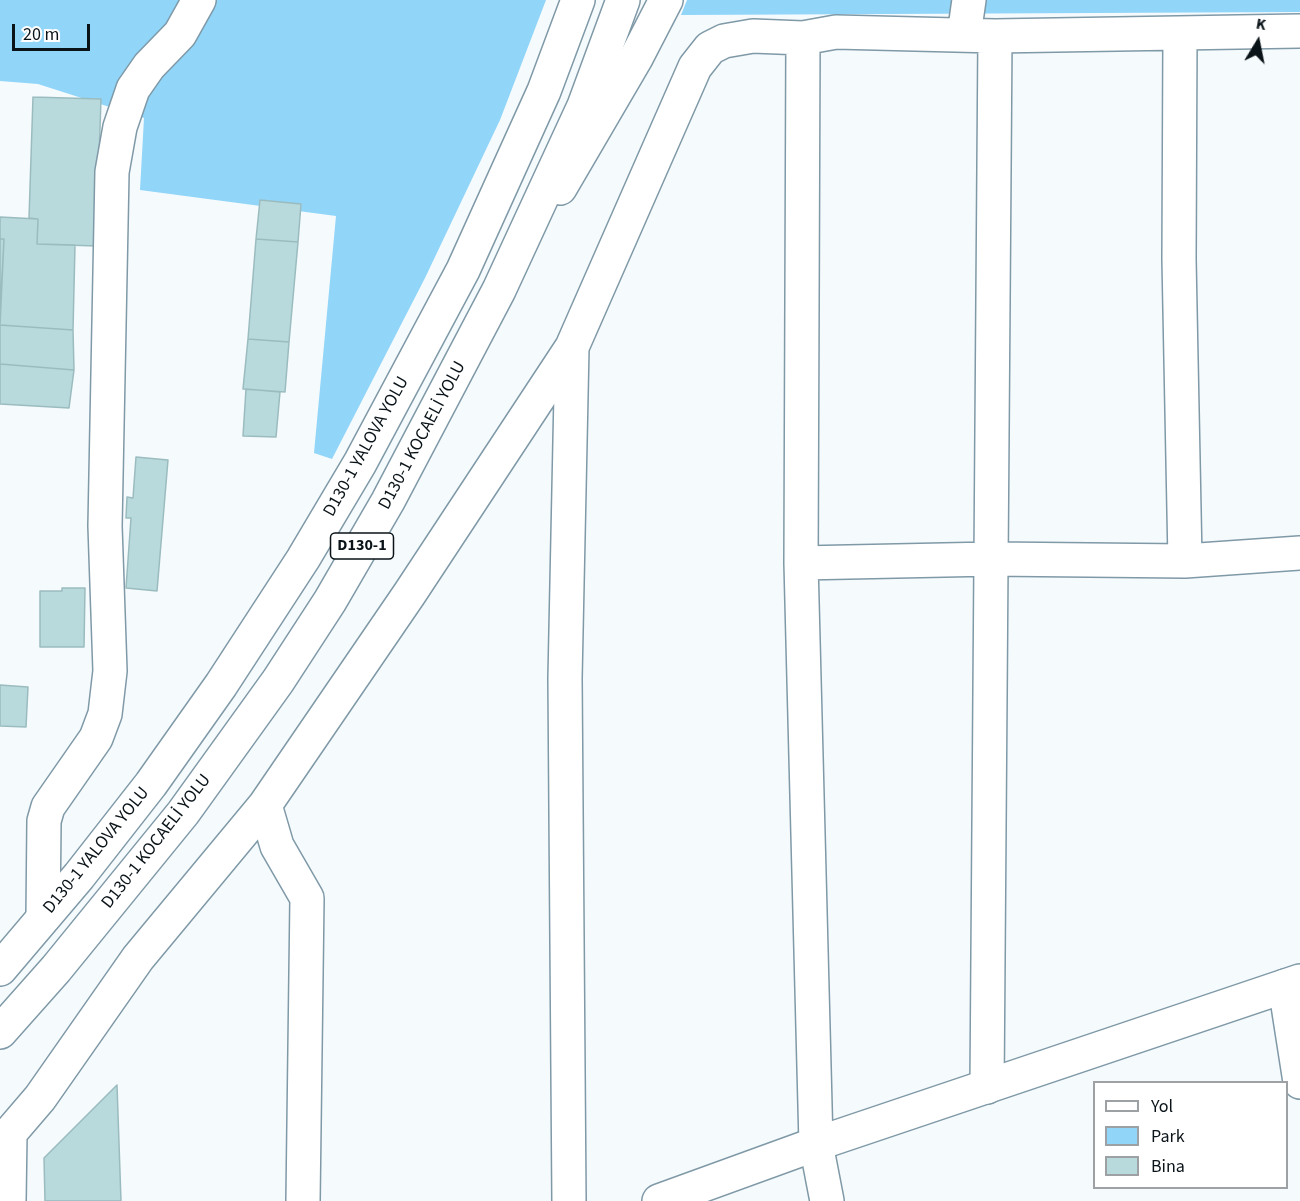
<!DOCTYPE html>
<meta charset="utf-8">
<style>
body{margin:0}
#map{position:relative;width:1300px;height:1201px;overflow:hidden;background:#f5fafd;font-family:"Source Sans 3",sans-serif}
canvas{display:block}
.legend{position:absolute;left:1093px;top:1081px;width:195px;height:108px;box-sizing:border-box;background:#fff;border:2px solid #9da1a3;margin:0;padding:8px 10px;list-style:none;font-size:18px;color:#0a1318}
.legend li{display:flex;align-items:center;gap:12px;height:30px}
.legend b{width:30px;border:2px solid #9da1a3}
.north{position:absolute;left:1228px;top:12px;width:60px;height:60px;-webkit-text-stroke:4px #fff;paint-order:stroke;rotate:10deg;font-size:16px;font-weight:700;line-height:24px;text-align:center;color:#0a1318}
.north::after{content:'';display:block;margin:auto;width:21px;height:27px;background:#0a1318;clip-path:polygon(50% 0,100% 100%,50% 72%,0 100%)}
.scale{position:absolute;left:12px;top:24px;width:78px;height:27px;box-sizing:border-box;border:3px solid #0a1318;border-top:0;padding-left:8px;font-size:18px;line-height:21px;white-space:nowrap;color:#0a1318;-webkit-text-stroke:4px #fff;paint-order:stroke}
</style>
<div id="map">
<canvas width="1300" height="1201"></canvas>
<ul class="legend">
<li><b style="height:8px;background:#fff"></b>Yol</li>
<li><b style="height:16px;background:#91d5f9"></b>Park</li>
<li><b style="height:16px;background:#b9dadd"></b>Bina</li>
</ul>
<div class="north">K</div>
<div class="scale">20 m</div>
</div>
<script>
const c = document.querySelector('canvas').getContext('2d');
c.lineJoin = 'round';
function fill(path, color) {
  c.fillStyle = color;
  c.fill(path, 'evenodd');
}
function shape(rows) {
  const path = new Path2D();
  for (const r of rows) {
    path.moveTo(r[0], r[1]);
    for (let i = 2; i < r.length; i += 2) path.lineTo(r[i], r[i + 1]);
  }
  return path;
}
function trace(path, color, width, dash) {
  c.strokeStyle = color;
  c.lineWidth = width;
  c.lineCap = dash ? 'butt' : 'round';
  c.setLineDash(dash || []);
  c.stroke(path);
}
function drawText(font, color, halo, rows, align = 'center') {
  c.font = font + ' "Source Sans 3",sans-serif';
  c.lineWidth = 5;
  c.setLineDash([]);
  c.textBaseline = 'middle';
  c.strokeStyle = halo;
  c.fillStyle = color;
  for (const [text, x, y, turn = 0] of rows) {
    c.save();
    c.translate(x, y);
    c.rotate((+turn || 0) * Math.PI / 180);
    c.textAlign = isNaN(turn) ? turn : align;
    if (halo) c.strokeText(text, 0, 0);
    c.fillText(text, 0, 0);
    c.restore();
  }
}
fill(shape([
 [0,0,546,0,500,120,425,278,332,459,314,453,336,216,140,190,144,118,38,84,0,81],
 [687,0,1300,0,1300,12,681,15]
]), '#91d5f9');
const building = shape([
 [33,97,101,99,96,246,37,244,38,219,29,218,33,97],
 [260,200,301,204,298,242,256,239,260,200],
 [0,217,38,219,37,244,75,245,73,330,0,325,4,239,0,239,0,217],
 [0,239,4,239,0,312,0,239],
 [256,239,298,242,289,342,248,339,256,239],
 [0,325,73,330,74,370,0,364,0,325],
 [248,339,289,342,285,392,243,389,248,339],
 [0,364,74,370,69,408,0,404,0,364],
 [246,389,280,392,276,437,243,436,246,389],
 [136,457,168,460,157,591,126,588,131,518,126,518,127,497,133,498,136,457],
 [62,588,85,588,84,647,40,647,40,591,62,591,62,588],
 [0,685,28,687,26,727,0,726,0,685],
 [117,1085,121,1201,45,1201,44,1158,117,1085]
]);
fill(building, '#b9dadd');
trace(building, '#9bbcbf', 1.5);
const minor = shape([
 [964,35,969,0],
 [1180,35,1179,259,1185,561],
 [803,38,801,563,816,1144,827,1201],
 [560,188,636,58,666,0],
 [801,563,992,559,1185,561,1300,553],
 [265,805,277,846,307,898,303,1201],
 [43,918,44,821,48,807,96,738,105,714,110,671,105,526,112,172,120,127,133,89,149,66,180,34,199,0],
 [1285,986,1300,1082],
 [987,1087,995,36],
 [9,1201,10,1133,40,1098,138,958,265,805,410,593,572,347,695,67,710,48,724,41,753,36,803,38,836,32,995,36,1300,31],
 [569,1201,565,678,572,347]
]);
const major = shape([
 [659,1201,816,1144,1300,981]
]);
const highway = shape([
 [0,969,79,876,151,784,221,685,303,559,360,463,463,270,544,91,578,0],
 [0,1032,56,969,183,813,278,681,330,601,388,501,499,290,584,106,623,0]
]);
trace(minor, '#7f99a7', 36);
trace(major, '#7f99a7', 36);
trace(highway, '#7f99a7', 36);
trace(minor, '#fff', 33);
trace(major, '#fff', 33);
trace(highway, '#fff', 33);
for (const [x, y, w] of [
 [362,546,63]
]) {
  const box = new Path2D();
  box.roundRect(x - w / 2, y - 13, w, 26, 4.5);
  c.fillStyle = '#fff';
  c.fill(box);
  trace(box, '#0a1318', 1.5);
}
drawText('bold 16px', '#0a1318', null, [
 ["D130-1",362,546]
]);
drawText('18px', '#0a1318', '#fff', [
 ["D130-1 KOCAELİ YOLU",423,436,-62],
 ["D130-1 YALOVA YOLU",367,447,-61],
 ["D130-1 KOCAELİ YOLU",157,842,-52],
 ["D130-1 YALOVA YOLU",97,851,-51]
]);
</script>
